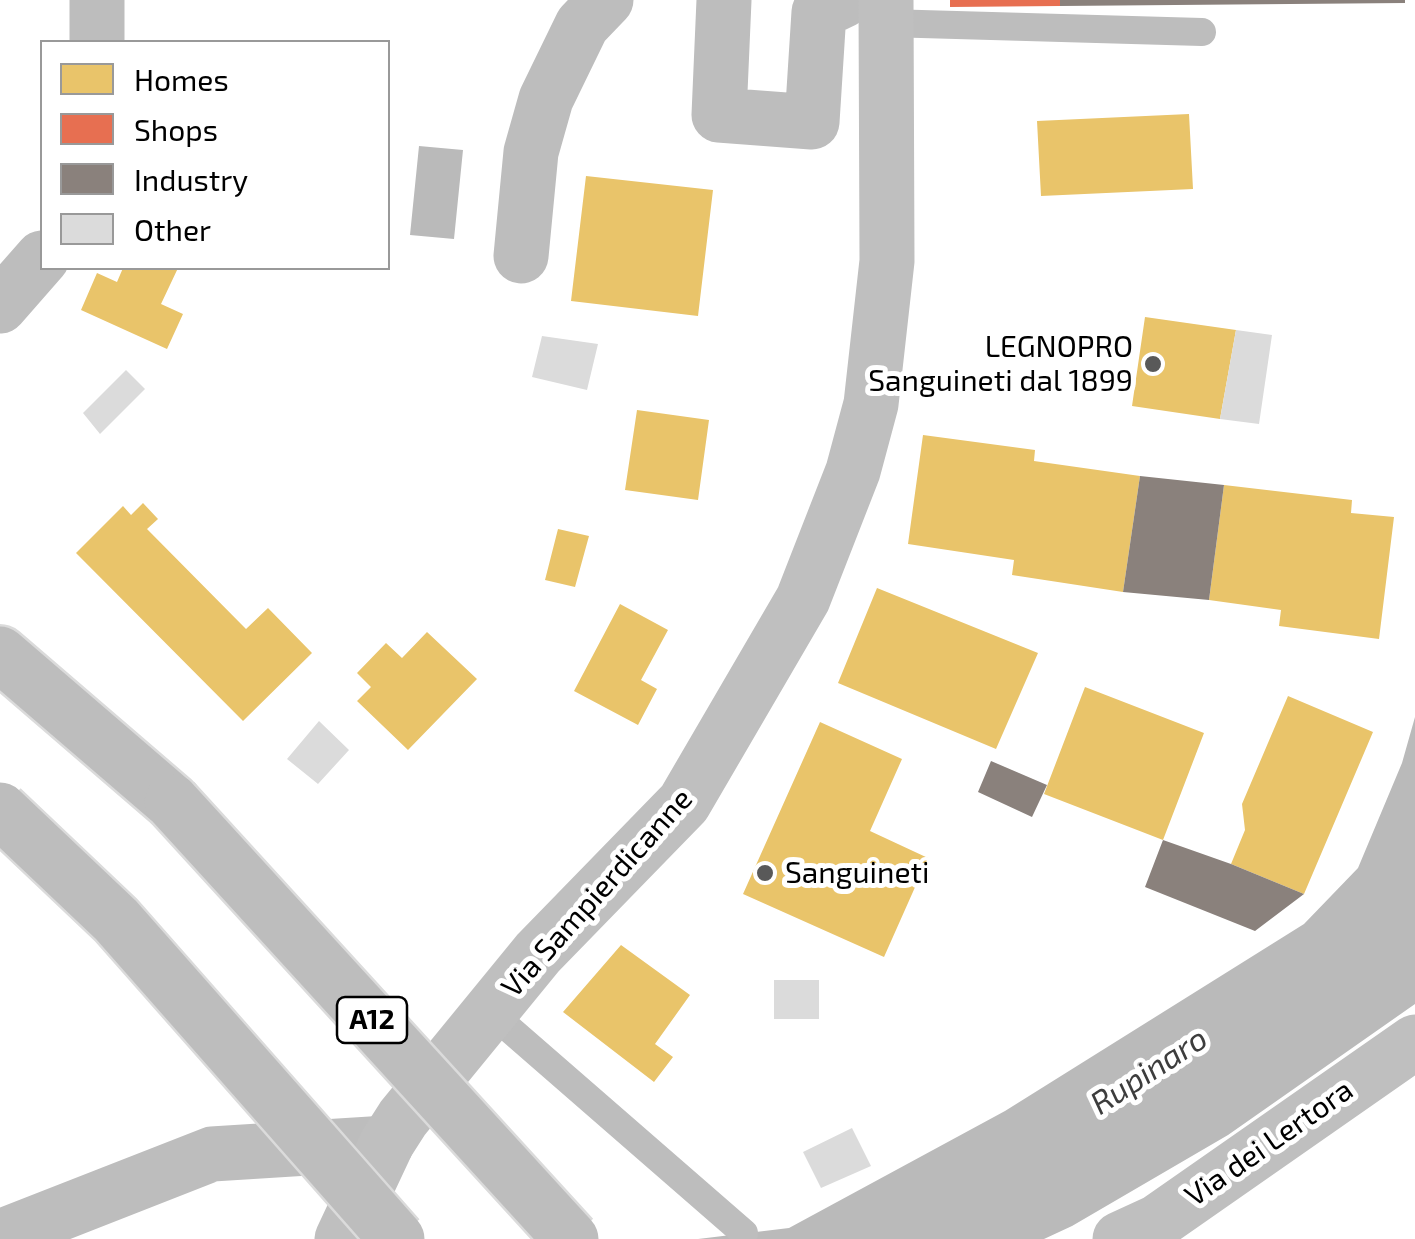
<!DOCTYPE html>
<style>
body{margin:0}
#map{position:relative;width:1415px;height:1239px;overflow:hidden;background:#fff;font-family:"Exo 2",sans-serif}
canvas{display:block}
.legend{position:absolute;left:40px;top:40px;width:350px;height:230px;box-sizing:border-box;background:#fff;border:2px solid #999;margin:0;padding:12px 18px;list-style:none;font-size:30px;color:#000}
.legend li{display:flex;align-items:center;gap:20px;height:50px}
.legend b{width:50px;border:2px solid #999}
</style>
<div id="map">
<canvas width="1415" height="1239"></canvas>
<ul class="legend">
<li><b style="height:28px;background:#e9c46a"></b>Homes</li>
<li><b style="height:28px;background:#e76f51"></b>Shops</li>
<li><b style="height:28px;background:#8a817c"></b>Industry</li>
<li><b style="height:28px;background:#dbdbdb"></b>Other</li>
</ul>
</div>
<script>
const c = document.querySelector('canvas').getContext('2d');
c.lineJoin = 'round';
function fill(path, color) {
  c.fillStyle = color;
  c.fill(path, 'evenodd');
}
function shape(rows) {
  const path = new Path2D();
  for (const r of rows) {
    path.moveTo(r[0], r[1]);
    for (let i = 2; i < r.length; i += 2) path.lineTo(r[i], r[i + 1]);
  }
  return path;
}
function trace(path, color, width, dash) {
  c.strokeStyle = color;
  c.lineWidth = width;
  c.lineCap = dash ? 'butt' : 'round';
  c.setLineDash(dash || []);
  c.stroke(path);
}
function drawText(font, color, halo, rows, align = 'center') {
  c.font = font + ' "Exo 2",sans-serif';
  c.lineWidth = 10;
  c.setLineDash([]);
  c.textBaseline = 'middle';
  c.strokeStyle = halo;
  c.fillStyle = color;
  for (const [text, x, y, turn = 0] of rows) {
    c.save();
    c.translate(x, y);
    c.rotate((+turn || 0) * Math.PI / 180);
    c.textAlign = isNaN(turn) ? turn : align;
    if (halo) c.strokeText(text, 0, 0);
    c.fillText(text, 0, 0);
    c.restore();
  }
}
fill(shape([
 [419,146,463,150,454,239,410,235],
 [1415,717,1415,1004,1228,1135,1072,1226,1044,1239,698,1239,789,1228,1005,1111,1304,924,1358,868,1402,763]
]), '#bababa');
fill(shape([
 [1189,114,1193,189,1041,196,1037,121],
 [586,176,713,190,698,316,571,301],
 [123,268,178,268,161,304,183,314,167,349,81,310,97,273,117,282],
 [1145,317,1236,330,1220,419,1132,406],
 [637,410,709,420,698,500,625,490],
 [923,435,1035,450,1034,461,1140,476,1123,592,1012,575,1014,560,908,544],
 [1224,485,1352,500,1351,513,1394,517,1379,639,1279,626,1281,610,1209,600],
 [143,503,158,519,147,529,246,629,268,608,312,653,243,721,76,553,123,506,131,515],
 [558,529,589,536,575,587,545,580],
 [877,588,1038,653,996,749,838,683],
 [620,604,668,630,641,680,657,689,638,725,574,691],
 [427,632,477,679,408,750,357,701,371,687,357,673,386,643,402,658],
 [1085,687,1204,733,1163,840,1044,794],
 [1288,696,1373,732,1304,894,1231,864,1245,830,1242,804],
 [820,722,902,759,870,831,928,858,884,957,743,894],
 [621,945,690,995,655,1044,673,1057,654,1082,563,1012]
]), '#e9c46a');
fill(shape([
 [950,0,1060,0,1060,6,950,7]
]), '#e76f51');
fill(shape([
 [1060,0,1405,0,1405,3,1060,6],
 [1140,476,1224,485,1209,600,1123,592],
 [991,761,1047,785,1032,817,978,792],
 [1163,840,1231,864,1304,894,1255,931,1145,887]
]), '#8a817c');
fill(shape([
 [1236,330,1272,335,1259,424,1220,419],
 [542,336,598,344,587,390,532,377],
 [126,370,145,389,100,434,83,413],
 [319,721,349,750,318,784,287,759],
 [774,980,819,980,819,1019,774,1019],
 [852,1128,871,1166,821,1188,803,1152]
]), '#dbdbdb');
const motorway = shape([
 [0,654,172,802]
]);
trace(motorway, '#dbdbdb', 60);
trace(shape([
 [886,23,1202,32],
 [490,1012,744,1233]
]), '#bdbdbd', 28);
trace(shape([
 [724,0,719,115,812,122,819,12,844,0],
 [97,42,97,0],
 [521,256,531,152,546,99,582,25,606,0],
 [0,306,42,258],
 [0,1237,212,1154,387,1143]
]), '#bdbdbd', 55);
trace(shape([
 [342,1239,387,1143,403,1118,538,953,684,803,803,599,853,471,871,404,887,261,886,0],
 [1120,1239,1157,1222,1415,1042]
]), '#bfbfbf', 55);
trace(motorway, '#bdbdbd', 55);
const motorwayBridge = shape([
 [172,802,571,1239],
 [0,810,116,920,397,1239]
]);
trace(motorwayBridge, '#dbdbdb', 60, []);
trace(motorwayBridge, '#bdbdbd', 55);
for (const [x, y, r, color] of [
 [1153,364,10,"#595959"],
 [765,873,10,"#595959"]
]) {
  const dot = new Path2D();
  dot.arc(x, y, r, 0, 2 * Math.PI);
  c.fillStyle = color;
  c.fill(dot);
  trace(dot, '#fff', 4);
}
for (const [x, y, w] of [
 [372,1020,70]
]) {
  const box = new Path2D();
  box.roundRect(x - w / 2, y - 23, w, 46, 8);
  c.fillStyle = '#fff';
  c.fill(box);
  trace(box, '#000', 2.5);
}
drawText('bold 28px', '#000', null, [
 ["A12",372,1020]
]);
drawText('30px', '#000', '#fff', [
 ["LEGNOPRO",1133,347],
 ["Sanguineti dal 1899",1133,381],
 ["Sanguineti",785,873,"left"]
], 'right');
drawText('30px', '#000', '#fff', [
 ["Via Sampierdicanne",597,893,-48],
 ["Via dei Lertora",1269,1143,-35]
]);
drawText('italic 32px', '#3d3d3d', '#fff', [
 ["Rupinaro",1149,1071,-33]
]);
</script>
